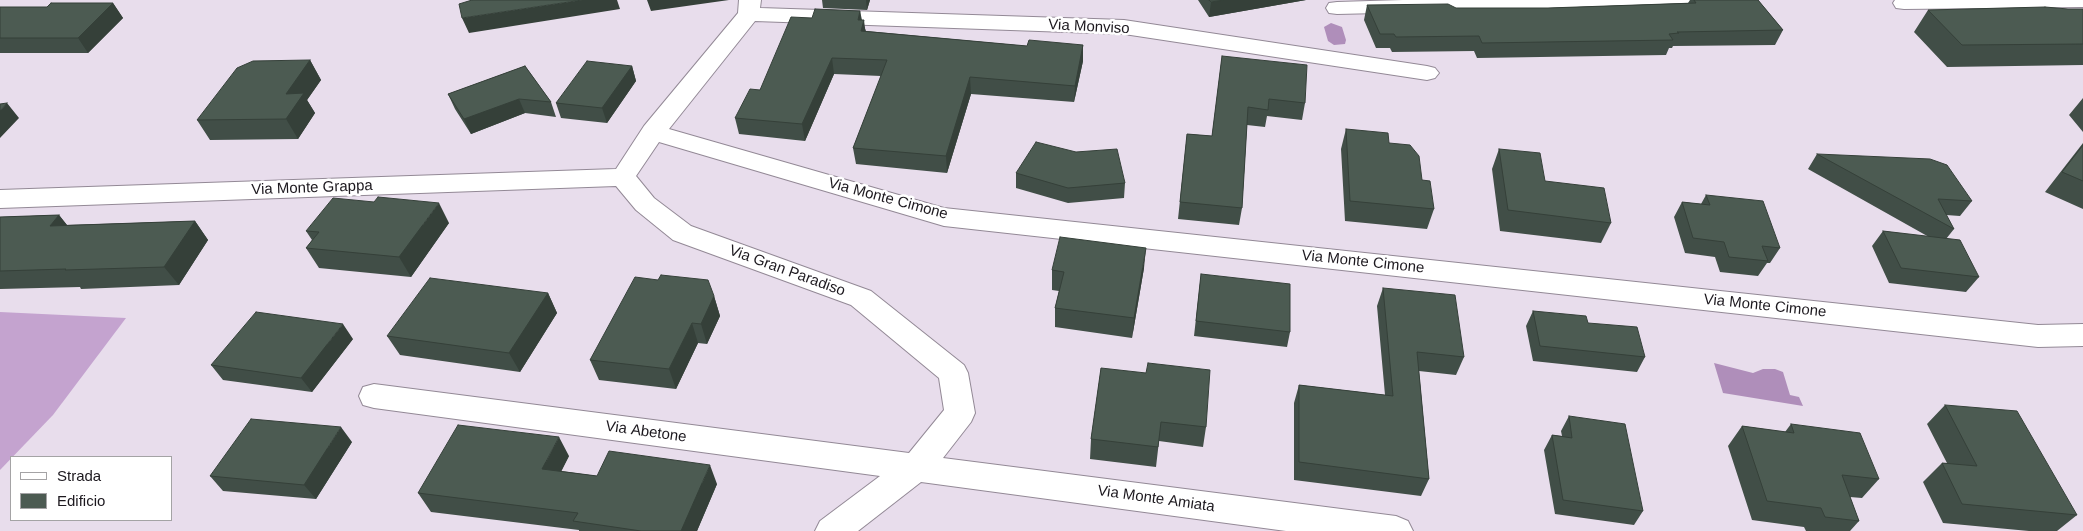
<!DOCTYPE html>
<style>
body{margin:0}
#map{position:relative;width:2083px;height:531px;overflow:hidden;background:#e8ddec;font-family:Arial,sans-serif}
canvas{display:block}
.legend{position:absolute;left:10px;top:456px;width:162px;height:65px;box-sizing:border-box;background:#fff;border:1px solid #a4a3a5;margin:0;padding:6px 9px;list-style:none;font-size:15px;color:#1c181e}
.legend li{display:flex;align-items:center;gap:10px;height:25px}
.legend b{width:25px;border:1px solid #a4a3a5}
</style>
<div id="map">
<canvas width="2083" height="531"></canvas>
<ul class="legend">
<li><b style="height:6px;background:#fff"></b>Strada</li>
<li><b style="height:14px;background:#4c5b52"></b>Edificio</li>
</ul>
</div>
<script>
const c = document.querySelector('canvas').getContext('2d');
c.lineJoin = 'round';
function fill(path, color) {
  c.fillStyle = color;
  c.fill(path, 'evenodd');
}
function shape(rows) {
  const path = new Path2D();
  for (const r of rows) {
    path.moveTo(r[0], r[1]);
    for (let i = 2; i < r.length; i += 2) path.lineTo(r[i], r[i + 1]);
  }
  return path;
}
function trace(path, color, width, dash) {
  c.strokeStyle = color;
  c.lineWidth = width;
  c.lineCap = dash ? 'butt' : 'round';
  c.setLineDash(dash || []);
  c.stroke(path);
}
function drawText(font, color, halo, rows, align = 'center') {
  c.font = font + ' Arial,sans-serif';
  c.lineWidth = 5;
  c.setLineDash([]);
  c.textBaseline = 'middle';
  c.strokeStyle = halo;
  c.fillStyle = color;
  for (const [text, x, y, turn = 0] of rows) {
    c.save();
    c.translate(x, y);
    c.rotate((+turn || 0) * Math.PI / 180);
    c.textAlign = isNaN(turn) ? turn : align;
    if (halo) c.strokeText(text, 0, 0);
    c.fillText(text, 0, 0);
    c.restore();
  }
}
fill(shape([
 [0,312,126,318,53,415,0,470]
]), '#c4a3cf');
fill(shape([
 [1331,23,1342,27,1346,40,1345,44,1334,45,1328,41,1324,27],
 [1714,363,1753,373,1763,369,1775,369,1783,372,1790,395,1799,397,1803,406,1723,393]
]), '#af8eba');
const street = shape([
 [739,0,761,0,760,8,1124,20,1427,66,1435,68,1439,73,1435,78,1427,80,1124,34,755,21,669,129,944,208,2038,325,2083,324,2083,346,2038,347,944,226,659,142,636,176,654,198,691,226,871,291,964,365,968,373,975,413,971,422,943,458,1396,516,1408,521,1413,531,1286,531,921,482,858,531,815,531,820,521,880,476,374,408,363,405,359,396,363,387,374,384,909,453,944,410,939,378,851,305,673,240,636,210,616,186,0,208,0,190,616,169,644,126,738,13,739,0],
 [1403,0,1691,0,1688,5,1680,6,1337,14,1329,13,1326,8,1329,3,1337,2,1403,0],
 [1895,0,2083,0,2083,7,1904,9,1896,8,1893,3,1895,0]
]);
trace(street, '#938996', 2);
fill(street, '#fff');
fill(shape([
 [822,0,870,0,867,10,823,8],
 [1198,0,1306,0,1209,17],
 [1690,0,1758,0,1783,30,1775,45,1673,46,1672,48,1669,48,1666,55,1477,58,1474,51,1392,52,1390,48,1376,48,1364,20,1367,5,1456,8,1548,8,1688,3],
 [113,3,123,18,88,53,0,53,0,7,47,7],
 [2068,9,2083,9,2083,65,1947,67,1914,32,1928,10],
 [860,11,862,20,866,31,1027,46,1083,45,1083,61,1074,102,971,94,947,173,856,164,853,148,881,76,834,74,805,141,739,134,735,118,760,90,812,18],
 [1222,56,1305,103,1302,120,1267,116,1265,127,1247,125,1242,208,1239,225,1178,219,1187,134,1212,136],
 [310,60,321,80,307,100,315,113,298,139,210,140,197,120],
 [525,66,551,102,556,117,525,113,471,134,455,109,448,94],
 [632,66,636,81,607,123,561,118,556,103],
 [2083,98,2083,132,2069,115],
 [1346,129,1389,143,1422,180,1434,209,1427,229,1345,221,1341,149],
 [2083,143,2083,209,2045,192],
 [1499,149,1545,181,1611,223,1601,243,1500,231,1492,169],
 [1817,154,1972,201,1960,216,1946,215,1954,229,1946,239,1979,277,1966,292,1889,283,1872,246,1883,231,1929,237,1808,169],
 [1016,173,1125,183,1124,198,1068,203,1016,188],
 [1706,195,1780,248,1770,263,1767,263,1758,276,1720,272,1715,257,1685,253,1674,217,1682,202,1701,204],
 [59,215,67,225,195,221,208,240,179,285,81,289,80,287,0,289,0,217],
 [449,223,411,277,319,268,306,248,312,240,306,231],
 [1144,268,1132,338,1055,327,1055,308,1059,291,1052,290,1052,270],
 [1201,274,1290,332,1287,347,1194,336],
 [1383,288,1464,357,1456,375,1419,371,1429,479,1421,496,1294,480,1294,403,1299,385,1385,395,1377,306],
 [548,293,557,313,520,372,400,355,387,336],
 [714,296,720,316,707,344,698,343,676,389,599,380,590,360],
 [1533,311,1588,323,1645,357,1637,372,1533,361,1526,326],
 [353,339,312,392,223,380,211,365],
 [1101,368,1206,427,1203,447,1159,441,1156,467,1090,459,1091,439],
 [1945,405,2077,515,2057,531,2029,531,1943,523,1923,482,1942,463,1947,463,1927,424],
 [1569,416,1643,511,1634,525,1555,514,1544,450,1552,435,1562,436,1561,431],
 [1791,424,1879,479,1862,498,1850,497,1859,521,1850,531,1806,531,1804,527,1752,520,1728,446,1742,426,1785,432],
 [352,442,316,499,223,491,210,476],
 [569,456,561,471,597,476,717,484,697,531,579,531,579,530,431,512,418,493]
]), '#414e47');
fill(shape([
 [582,0,617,0,620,9,469,33,462,18],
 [647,0,729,0,651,11],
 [866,0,870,0,867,10],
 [1224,0,1306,0,1209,17,1211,2],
 [113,3,123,18,88,53,78,38],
 [860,11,862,26,864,20,866,37,863,47,858,20],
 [1083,45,1083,61,1074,102,1075,86],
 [832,58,834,74,805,141,802,124],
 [310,60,321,80,307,100,315,113,298,139,286,119,286,94],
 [632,66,636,81,607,123,602,108],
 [970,77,971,94,947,173,946,156],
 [519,99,525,113,471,134,464,119],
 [7,103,19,118,0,138,0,111],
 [439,203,449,223,411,277,399,257],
 [59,215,74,234,50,226],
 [195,221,208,240,179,285,164,267],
 [1146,248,1144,268,1132,338,1134,318],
 [548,293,557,313,520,372,509,353],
 [714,296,720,316,707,344,701,324],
 [692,323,698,343,676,389,669,369],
 [343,324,353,339,312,392,301,378],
 [341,427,352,442,316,499,304,485],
 [559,437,569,456,553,488,542,469],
 [710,465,717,484,697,531,681,531]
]), '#354039');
const building = shape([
 [472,0,582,0,462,18,459,4,472,0],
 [1209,0,1224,0,1211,2,1209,0],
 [1694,0,1758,0,1783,30,1677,32,1679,33,1669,34,1673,40,1482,43,1479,36,1396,37,1394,34,1380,34,1367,5,1448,4,1456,8,1548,8,1696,3,1694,0],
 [51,3,113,3,78,38,0,38,0,7,47,7,51,3],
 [2045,7,2068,9,2083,9,2083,44,1962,45,1928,10,2045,7],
 [815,9,860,11,858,20,864,20,861,31,1027,46,1029,40,1083,45,1075,86,970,77,946,156,853,148,887,60,832,58,802,124,735,118,750,89,760,90,791,17,812,18,815,9],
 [1222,56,1307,65,1305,103,1269,99,1268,110,1248,107,1242,208,1180,202,1187,134,1212,136,1222,56],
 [310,60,286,94,304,93,286,119,197,120,237,68,253,61,310,60],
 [587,61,632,66,602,108,556,103,587,61],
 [525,66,551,102,519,99,464,119,448,94,525,66],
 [7,103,0,111,0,104,7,103],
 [1346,129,1388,133,1389,143,1410,145,1419,156,1422,180,1430,181,1434,209,1350,201,1346,129],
 [1036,142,1076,152,1117,149,1125,183,1068,188,1016,173,1036,142],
 [2083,145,2083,181,2062,172,2083,145],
 [1499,149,1540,153,1545,181,1604,188,1611,223,1508,210,1499,149],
 [1817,154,1930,159,1947,165,1972,201,1938,199,1954,229,1817,154],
 [1706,195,1763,201,1780,248,1762,246,1768,261,1729,257,1724,242,1693,238,1682,202,1710,205,1706,195],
 [378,197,439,203,399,257,306,248,319,232,306,231,333,198,374,202,378,197],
 [59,215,50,226,195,221,164,267,65,270,66,269,0,271,0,217,59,215],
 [1883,231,1960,240,1979,277,1901,268,1883,231],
 [1060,237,1146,248,1134,318,1055,308,1064,272,1052,270,1060,237],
 [1201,274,1290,284,1290,332,1196,321,1201,274],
 [661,275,708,280,714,296,701,324,692,323,669,369,590,360,635,277,658,280,661,275],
 [430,278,548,293,509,353,387,336,430,278],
 [1383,288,1455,295,1464,357,1417,352,1429,479,1299,462,1299,385,1393,396,1383,288],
 [1533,311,1586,316,1588,323,1637,327,1645,357,1540,346,1533,311],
 [256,312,343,324,301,378,211,365,256,312],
 [1148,363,1210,370,1206,427,1161,422,1158,447,1091,439,1101,368,1146,373,1148,363],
 [1945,405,2017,411,2077,515,1962,504,1942,463,1977,466,1945,405],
 [1569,416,1625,424,1643,511,1563,500,1552,435,1572,438,1569,416],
 [251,419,341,427,304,485,210,476,251,419],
 [1791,424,1860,433,1879,479,1842,475,1859,521,1825,517,1821,508,1767,501,1742,426,1794,433,1791,424],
 [458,425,559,437,542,469,597,476,609,451,710,465,681,531,641,531,573,521,578,513,418,493,458,425]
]);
fill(building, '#4c5b52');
trace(building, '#354039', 1);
drawText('15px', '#1c181e', '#fff', [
 ["Via Monviso",1089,27,3],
 ["Via Monte Grappa",312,188,-2],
 ["Via Monte Cimone",888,199,15],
 ["Via Monte Cimone",1363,262,6],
 ["Via Gran Paradiso",787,271,20],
 ["Via Monte Cimone",1765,306,6],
 ["Via Abetone",646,432,8],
 ["Via Monte Amiata",1156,499,8]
]);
</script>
